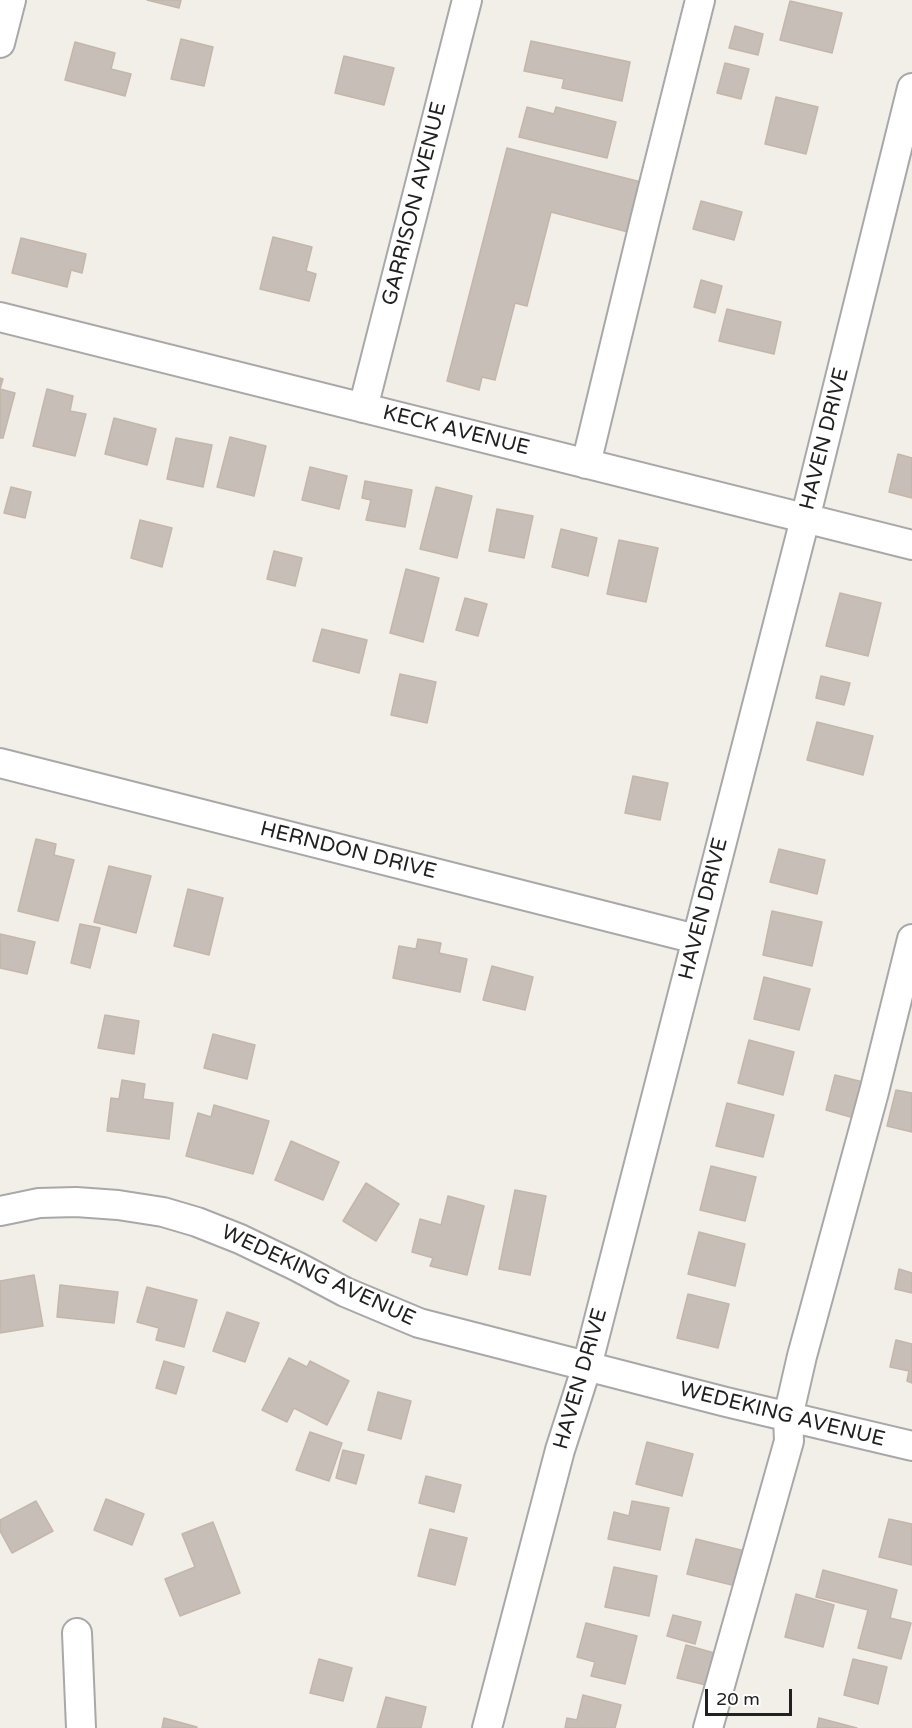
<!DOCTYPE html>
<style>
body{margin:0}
#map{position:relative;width:912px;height:1728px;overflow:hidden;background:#f2efe8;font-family:"Varela Round",sans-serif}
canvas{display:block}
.scale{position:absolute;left:705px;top:1689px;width:87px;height:27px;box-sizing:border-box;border:3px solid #212121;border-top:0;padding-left:8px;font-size:18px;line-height:21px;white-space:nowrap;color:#212121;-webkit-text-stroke:4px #fff;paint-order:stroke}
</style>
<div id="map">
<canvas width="912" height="1728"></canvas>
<div class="scale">20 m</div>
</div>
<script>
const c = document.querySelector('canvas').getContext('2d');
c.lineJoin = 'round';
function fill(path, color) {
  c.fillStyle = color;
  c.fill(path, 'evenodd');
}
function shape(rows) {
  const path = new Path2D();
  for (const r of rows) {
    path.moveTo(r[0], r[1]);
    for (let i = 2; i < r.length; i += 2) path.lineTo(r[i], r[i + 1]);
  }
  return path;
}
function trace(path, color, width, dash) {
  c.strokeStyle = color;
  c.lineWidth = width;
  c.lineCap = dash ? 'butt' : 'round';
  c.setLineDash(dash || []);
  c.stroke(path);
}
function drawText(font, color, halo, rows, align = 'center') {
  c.font = font + ' "Varela Round",sans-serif';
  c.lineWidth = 4.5;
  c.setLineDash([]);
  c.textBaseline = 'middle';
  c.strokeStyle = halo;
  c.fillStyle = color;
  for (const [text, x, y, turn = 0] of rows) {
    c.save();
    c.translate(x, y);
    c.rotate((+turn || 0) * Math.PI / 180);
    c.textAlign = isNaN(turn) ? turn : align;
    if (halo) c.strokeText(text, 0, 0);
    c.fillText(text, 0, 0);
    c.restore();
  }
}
const building = shape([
 [147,0,181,0,179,8,147,0],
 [790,1,842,13,832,53,780,40,790,1],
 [735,26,763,34,758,55,729,48,735,26],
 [181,39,213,47,204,86,171,79,181,39],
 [531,41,630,62,622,101,562,88,564,79,524,71,531,41],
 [75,42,115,53,111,69,131,74,125,96,65,80,75,42],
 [344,56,394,68,384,105,335,93,344,56],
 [725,63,749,69,741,99,717,93,725,63],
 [776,97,818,107,806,154,765,144,776,97],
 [527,107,554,114,556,107,616,122,607,158,519,137,527,107],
 [507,148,641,182,628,232,551,212,527,306,515,303,495,380,482,377,479,390,447,381,507,148],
 [701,201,742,212,734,240,693,229,701,201],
 [273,237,312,247,306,271,316,274,309,301,260,289,273,237],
 [21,238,86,254,82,273,71,270,67,287,12,273,21,238],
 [701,280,722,286,715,313,694,307,701,280],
 [727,309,781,322,774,354,719,341,727,309],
 [0,378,3,379,0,389,15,393,3,438,0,438,0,378],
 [47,389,73,396,70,411,86,414,75,456,33,446,47,389],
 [114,418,156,429,147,465,105,454,114,418],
 [230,437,266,446,254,496,217,487,230,437],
 [176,438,212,445,203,487,167,479,176,438],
 [898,454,912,458,912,498,889,492,898,454],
 [310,467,347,476,339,509,302,500,310,467],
 [365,481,412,490,405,527,366,520,371,500,362,498,365,481],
 [11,487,31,492,25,518,4,513,11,487],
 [436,487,472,496,457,558,420,549,436,487],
 [497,509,533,516,524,558,489,551,497,509],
 [140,520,172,528,162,567,131,558,140,520],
 [561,529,597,538,588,576,552,567,561,529],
 [619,540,658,548,646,602,607,594,619,540],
 [274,551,302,558,295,586,267,579,274,551],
 [406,569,439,578,423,642,390,633,406,569],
 [840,593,881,603,868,656,826,646,840,593],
 [465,598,487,604,478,636,456,630,465,598],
 [322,629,367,640,359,673,313,661,322,629],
 [400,674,436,682,427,723,391,715,400,674],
 [821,676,850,683,844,705,816,698,821,676],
 [817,722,873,736,863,775,807,760,817,722],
 [633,776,668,783,660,820,625,813,633,776],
 [36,839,56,844,54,855,74,860,58,921,18,911,36,839],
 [779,849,825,860,817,894,770,882,779,849],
 [109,866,151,876,136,933,94,922,109,866],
 [188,889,223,898,209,955,174,946,188,889],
 [772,911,822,922,812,966,763,955,772,911],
 [80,924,100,928,90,968,71,963,80,924],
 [0,934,35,942,27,974,0,968,0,934],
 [418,939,441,943,439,953,467,959,460,992,393,978,399,946,416,949,418,939],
 [492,966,533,977,525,1010,483,1000,492,966],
 [764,977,810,989,799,1030,754,1019,764,977],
 [105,1015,139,1021,134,1054,98,1048,105,1015],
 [213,1034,255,1045,247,1079,204,1068,213,1034],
 [749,1040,794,1052,783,1095,738,1083,749,1040],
 [835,1075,871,1084,861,1120,826,1110,835,1075],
 [122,1080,145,1084,143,1099,173,1103,169,1139,107,1131,111,1098,119,1099,122,1080],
 [896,1090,912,1093,912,1132,887,1126,896,1090],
 [727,1103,774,1115,763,1157,716,1146,727,1103],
 [214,1105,269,1121,253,1174,186,1156,198,1113,211,1117,214,1105],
 [291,1141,339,1162,323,1200,275,1180,291,1141],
 [711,1166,756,1177,745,1221,700,1210,711,1166],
 [366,1183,399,1204,376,1241,343,1221,366,1183],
 [515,1190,546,1196,530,1275,499,1269,515,1190],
 [448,1196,484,1206,467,1275,430,1266,433,1258,412,1252,420,1219,441,1225,448,1196],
 [699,1232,745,1244,735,1286,688,1274,699,1232],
 [899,1269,912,1273,912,1293,895,1289,899,1269],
 [34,1275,43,1326,0,1333,0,1281,34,1275],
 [60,1285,118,1292,114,1323,57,1317,60,1285],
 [147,1287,197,1300,184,1347,156,1340,159,1328,137,1322,147,1287],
 [688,1294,729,1304,718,1348,677,1338,688,1294],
 [227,1312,259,1323,245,1362,213,1351,227,1312],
 [896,1340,912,1344,912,1383,907,1381,909,1371,890,1367,896,1340],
 [289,1358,307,1367,310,1361,349,1381,327,1425,294,1408,287,1422,262,1410,289,1358],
 [164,1361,184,1367,176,1394,156,1388,164,1361],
 [378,1392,411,1401,401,1439,368,1430,378,1392],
 [310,1432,342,1443,329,1481,296,1470,310,1432],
 [647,1442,693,1454,682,1496,636,1484,647,1442],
 [343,1450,364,1455,356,1484,336,1478,343,1450],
 [426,1476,461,1485,454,1512,419,1503,426,1476],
 [106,1499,144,1514,132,1545,94,1530,106,1499],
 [36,1501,53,1531,12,1553,0,1531,0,1520,36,1501],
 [632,1501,669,1508,660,1550,608,1539,614,1512,629,1516,632,1501],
 [889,1519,912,1524,912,1565,879,1557,889,1519],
 [213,1522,240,1593,180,1616,165,1579,195,1567,182,1534,213,1522],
 [430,1529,467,1538,455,1585,418,1576,430,1529],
 [696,1539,745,1551,736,1586,687,1574,696,1539],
 [614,1567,657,1576,649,1616,605,1607,614,1567],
 [823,1570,897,1590,890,1618,911,1623,901,1659,858,1648,868,1610,816,1597,823,1570],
 [796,1594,834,1605,823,1647,785,1637,796,1594],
 [673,1615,701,1622,695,1644,667,1636,673,1615],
 [586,1623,637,1636,625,1684,591,1676,595,1662,577,1657,586,1623],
 [686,1645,718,1654,710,1686,677,1678,686,1645],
 [319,1659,352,1668,343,1701,310,1693,319,1659],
 [853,1659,887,1667,878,1704,844,1695,853,1659],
 [583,1695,621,1705,615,1728,565,1728,567,1718,577,1720,583,1695],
 [386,1697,426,1707,421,1728,377,1728,386,1697],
 [164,1718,197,1727,196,1728,162,1728,164,1718],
 [819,1718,857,1728,817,1728,819,1718]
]);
fill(building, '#c7beb7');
trace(building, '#c4b6aa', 1.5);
const minor = shape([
 [0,43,11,0],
 [0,317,912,545],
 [363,408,467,0],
 [586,464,645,220,700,0],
 [0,763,696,939],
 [0,1211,39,1203,76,1202,118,1205,163,1212,197,1222,240,1239,298,1267,345,1292,419,1323,726,1402,912,1446],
 [77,1633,81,1728],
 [487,1728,560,1450,587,1366,805,519,912,88],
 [708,1728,789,1441,788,1417,802,1356,874,1092,912,939]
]);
trace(minor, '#a8a8a8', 32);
trace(minor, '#fff', 28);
drawText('21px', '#212121', '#fff', [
 ["GARRISON AVENUE",415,204,-76],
 ["KECK AVENUE",456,431,14],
 ["HAVEN DRIVE",825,439,-76],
 ["HERNDON DRIVE",348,851,14],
 ["HAVEN DRIVE",704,909,-76],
 ["WEDEKING AVENUE",318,1276,25],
 ["HAVEN DRIVE",581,1379,-74],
 ["WEDEKING AVENUE",782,1415,14]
]);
</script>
